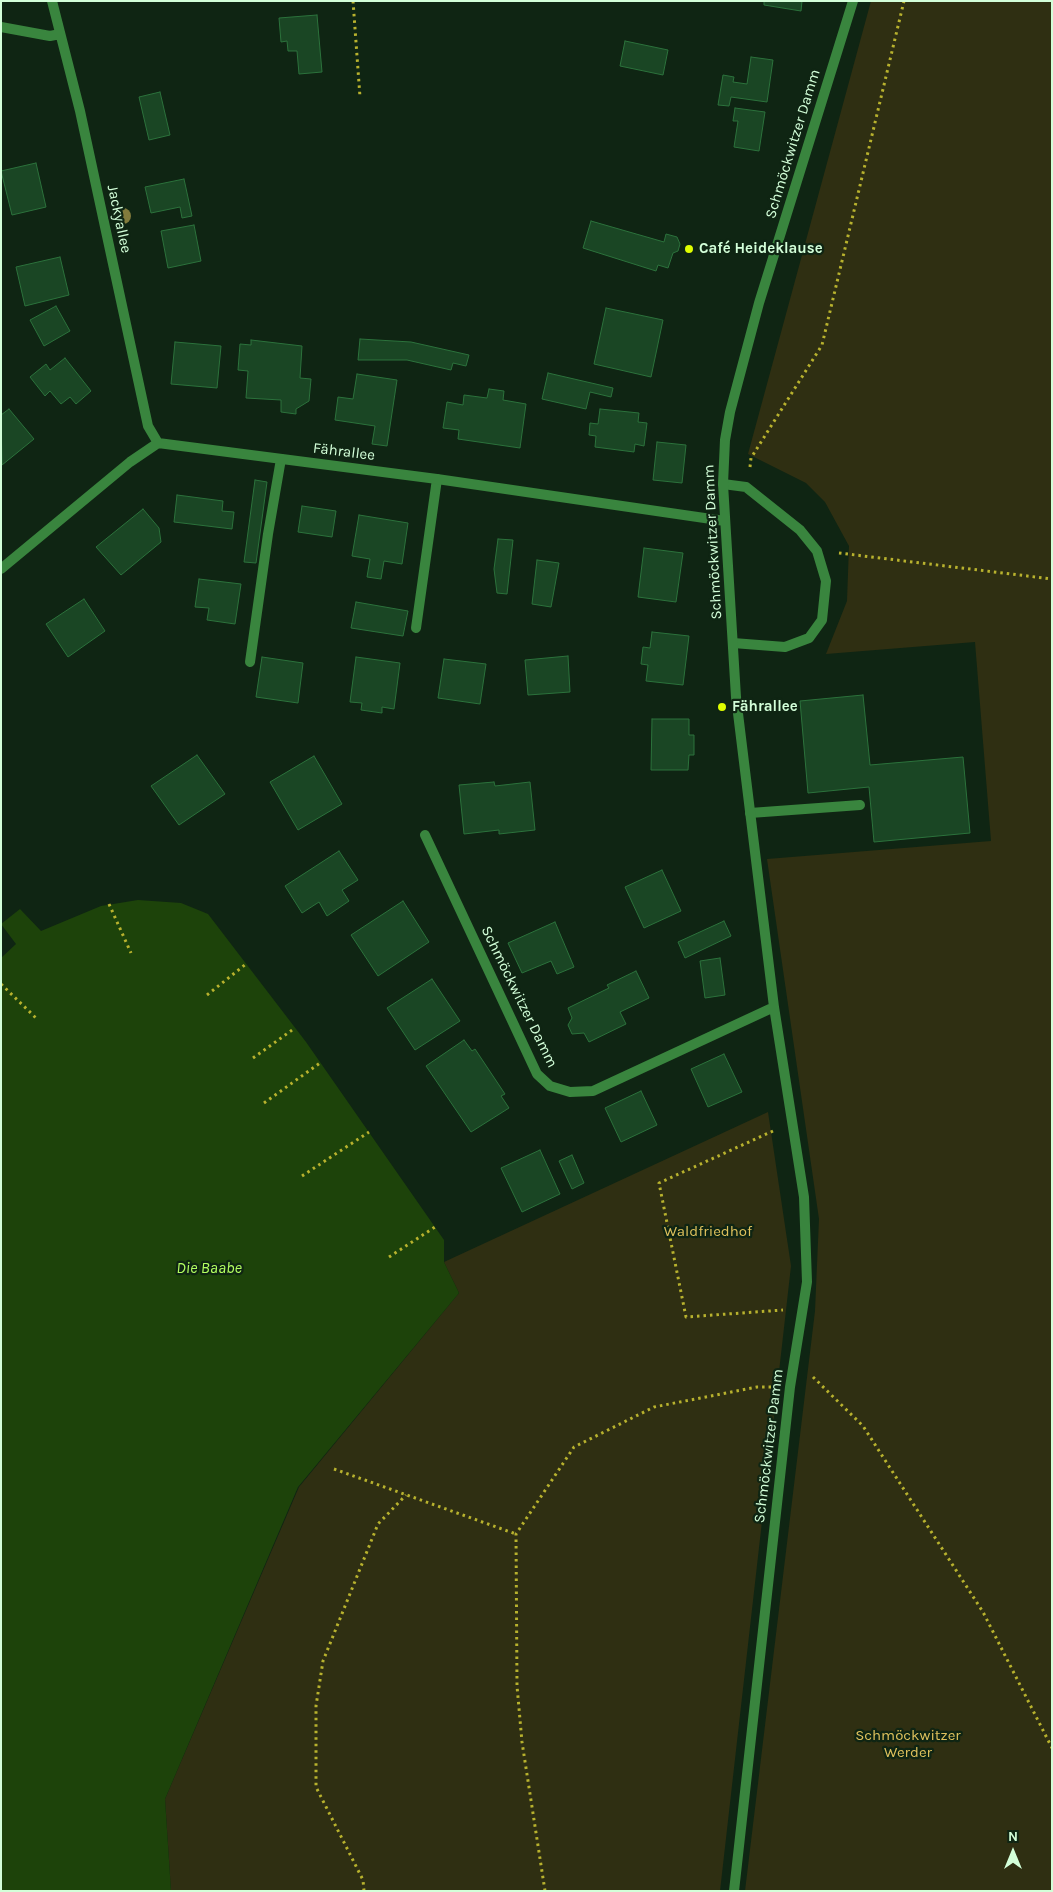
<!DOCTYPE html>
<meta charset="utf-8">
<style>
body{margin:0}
#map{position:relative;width:1053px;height:1892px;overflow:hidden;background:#0f2513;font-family:Karla,sans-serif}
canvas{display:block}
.frame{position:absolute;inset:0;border:2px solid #d3ffd9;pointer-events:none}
.north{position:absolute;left:988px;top:1827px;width:50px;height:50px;-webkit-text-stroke:4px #0f2513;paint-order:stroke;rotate:0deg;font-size:14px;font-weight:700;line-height:20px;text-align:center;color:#d3ffd9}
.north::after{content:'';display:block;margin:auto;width:18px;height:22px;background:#d3ffd9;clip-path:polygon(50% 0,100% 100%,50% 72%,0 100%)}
</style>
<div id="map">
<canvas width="1053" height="1892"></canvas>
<div class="frame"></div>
<div class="north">N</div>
</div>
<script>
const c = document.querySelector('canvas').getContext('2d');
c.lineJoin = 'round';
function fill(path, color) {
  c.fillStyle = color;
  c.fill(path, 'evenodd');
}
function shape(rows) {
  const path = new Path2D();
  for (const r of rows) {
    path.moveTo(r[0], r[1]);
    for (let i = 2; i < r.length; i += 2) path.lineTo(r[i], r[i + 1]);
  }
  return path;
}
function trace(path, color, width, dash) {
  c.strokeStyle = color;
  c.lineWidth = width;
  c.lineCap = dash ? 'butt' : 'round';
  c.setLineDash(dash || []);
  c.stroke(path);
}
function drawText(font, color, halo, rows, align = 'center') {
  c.font = font + ' Karla,sans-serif';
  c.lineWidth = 4.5;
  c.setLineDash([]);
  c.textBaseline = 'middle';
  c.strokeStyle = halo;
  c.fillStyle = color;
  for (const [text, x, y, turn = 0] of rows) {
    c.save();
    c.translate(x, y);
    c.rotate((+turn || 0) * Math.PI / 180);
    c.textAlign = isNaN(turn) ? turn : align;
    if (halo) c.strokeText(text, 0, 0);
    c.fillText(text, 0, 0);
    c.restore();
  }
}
fill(shape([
 [871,1,1052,1,1052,1891,745,1891,815,1311,819,1219,767,859,991,841,975,642,826,654,847,601,849,546,825,502,806,483,748,454],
 [768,1112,791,1266,720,1891,171,1891,165,1799,299,1487,459,1293,444,1262]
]), '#2f2f12');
fill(shape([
 [138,900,181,903,208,914,306,1042,444,1240,444,1262,459,1293,298,1487,165,1799,171,1891,1,1891,1,958,16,944,1,924,20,909,41,931,101,906]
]), '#1d430a');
const building = shape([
 [764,1,802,1,801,11,764,5,764,1],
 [317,15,322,72,299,74,297,51,288,51,287,41,281,42,279,18,317,15],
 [625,41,668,50,663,75,620,66,625,41],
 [751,57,773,60,767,102,731,97,729,106,718,105,723,75,734,77,733,82,747,84,751,57],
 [160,92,170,135,149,140,139,97,160,92],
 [735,108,765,112,759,151,734,147,738,121,733,121,735,108],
 [36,163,46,207,12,215,1,171,36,163],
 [184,179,192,216,182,218,180,207,151,213,145,187,184,179],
 [591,221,664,242,666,234,677,237,680,244,678,251,673,253,668,268,658,265,656,271,583,248,591,221],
 [194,225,201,261,168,268,161,231,194,225],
 [60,257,69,295,25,306,16,267,60,257],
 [56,306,70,331,44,346,30,320,56,306],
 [606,308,663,320,651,377,594,364,606,308],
 [360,339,411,342,469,355,466,366,453,363,451,370,407,360,358,360,360,339],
 [251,340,302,346,300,378,311,379,309,401,296,409,296,414,281,412,281,400,246,398,248,371,238,370,240,344,251,345,251,340],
 [175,342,221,346,217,388,171,384,175,342],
 [65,358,91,391,76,404,70,397,61,404,50,391,45,396,30,377,46,364,50,370,65,358],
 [548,373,613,388,611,397,590,392,586,409,542,399,548,373],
 [357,374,397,380,387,446,372,444,375,426,335,420,338,397,353,399,357,374],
 [489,389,504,391,503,400,526,404,520,448,458,439,459,430,443,428,447,402,463,405,464,395,487,398,489,389],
 [9,409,34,439,2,465,1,415,9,409],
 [600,409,639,413,638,422,647,423,644,446,635,444,634,452,595,447,596,436,589,435,590,423,598,424,600,409],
 [657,442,686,445,682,483,653,480,657,442],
 [255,480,267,482,256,563,244,562,255,480],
 [177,495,223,501,222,511,234,512,232,529,174,522,177,495],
 [302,506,336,511,332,537,298,532,302,506],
 [143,509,159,528,161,542,121,575,96,547,143,509],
 [359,515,408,523,402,564,384,561,381,579,367,577,370,559,352,556,359,515],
 [498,539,513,540,507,594,497,593,494,569,498,539],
 [644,548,683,553,676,602,638,597,644,548],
 [537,560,559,563,551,607,532,604,537,560],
 [199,579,241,584,235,624,207,620,209,608,195,607,199,579],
 [84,599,105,631,68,657,46,624,84,599],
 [356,602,408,611,403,636,351,628,356,602],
 [652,632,689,636,683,685,646,681,648,665,641,664,643,647,650,648,652,632],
 [568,656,570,692,528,695,525,660,568,656],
 [262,657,303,663,298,703,256,697,262,657],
 [356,657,400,663,394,709,382,707,382,713,361,710,362,703,350,702,356,657],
 [444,659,486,664,480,704,438,698,444,659],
 [863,695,870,765,963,757,970,833,874,842,869,787,808,793,800,701,863,695],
 [652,719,689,719,689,735,694,735,694,755,689,755,688,770,651,770,652,719],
 [197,755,225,794,179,825,151,786,197,755],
 [314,756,342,804,298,830,270,782,314,756],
 [494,782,495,786,530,782,535,830,499,834,499,830,464,834,459,785,494,782],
 [339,851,358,880,342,890,349,901,327,916,319,902,302,913,285,886,339,851],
 [662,870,681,911,644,928,625,887,662,870],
 [403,901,429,942,378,976,351,935,403,901],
 [724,921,731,936,685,958,678,942,724,921],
 [555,922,574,967,557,974,551,961,522,973,508,943,555,922],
 [720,958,725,995,705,998,700,961,720,958],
 [636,971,649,998,620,1012,626,1024,589,1042,584,1033,572,1034,568,1025,572,1018,568,1008,609,988,607,985,636,971],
 [432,979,460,1021,415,1050,387,1008,432,979],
 [464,1040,472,1051,475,1049,505,1094,501,1096,509,1108,471,1132,426,1066,464,1040],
 [724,1054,742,1092,708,1107,691,1069,724,1054],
 [641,1091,657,1125,621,1142,605,1108,641,1091],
 [540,1150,560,1194,522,1212,501,1168,540,1150],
 [572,1155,584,1183,572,1189,559,1161,572,1155]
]);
fill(building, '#1a4624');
trace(building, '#2c723c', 1);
trace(shape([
 [353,1,360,97],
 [750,467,751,458,822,345,904,1],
 [839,553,1052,579],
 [109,904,131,953],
 [1,984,37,1019],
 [207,995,246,964],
 [253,1058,295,1028],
 [264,1103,320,1063],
 [773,1131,659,1183,686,1317,783,1310],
 [302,1176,369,1132],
 [389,1257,435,1227],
 [813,1377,863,1426,983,1612,1052,1748],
 [334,1469,516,1534],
 [364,1891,363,1880,316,1787,316,1706,323,1661,378,1524,406,1495],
 [545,1891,522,1742,517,1686,516,1534,574,1447,654,1407,757,1387,771,1387]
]), '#b8b22e', 3, [2.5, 4]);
trace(shape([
 [723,484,746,487,800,530,817,551,826,581,822,620,809,638,785,647,733,643],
 [416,628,437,479],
 [250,662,268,534,281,459],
 [750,813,860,805]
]), '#39853e', 10);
trace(shape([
 [52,1,80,111,148,426,158,443],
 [1,27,50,36,60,34],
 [1,569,130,462,158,443,437,479,725,521],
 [425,835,537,1074,550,1086,570,1092,593,1091,774,1007],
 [734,1891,790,1387,807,1282,804,1197,774,1007,736,697,723,484,725,440,730,412,759,303,853,1]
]), '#39853e', 10);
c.fillStyle = '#827b3c';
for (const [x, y] of [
 [123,216]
]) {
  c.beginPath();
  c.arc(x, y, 8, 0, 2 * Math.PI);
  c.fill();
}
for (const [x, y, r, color] of [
 [689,249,5,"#dffe00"],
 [722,707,5,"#dffe00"]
]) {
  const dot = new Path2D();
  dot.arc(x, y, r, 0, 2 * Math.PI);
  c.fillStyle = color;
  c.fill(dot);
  trace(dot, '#0f2513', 2);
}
drawText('15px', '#d3ffd9', '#0f2513', [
 ["Schmöckwitzer Damm",793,144,-73],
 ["Jackyallee",119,219,78],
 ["Fährallee",344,452,7],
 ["Schmöckwitzer Damm",713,542,-93],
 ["Schmöckwitzer Damm",519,997,64],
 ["Schmöckwitzer Damm",769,1446,-83]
]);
drawText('bold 15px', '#d3ffd9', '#0f2513', [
 ["Café Heideklause",699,249],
 ["Fährallee",732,707]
], 'left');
drawText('15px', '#e0c25d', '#0f2513', [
 ["Waldfriedhof",708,1232],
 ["Schmöckwitzer",908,1736],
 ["Werder",908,1753]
]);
drawText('italic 16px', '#b3ff61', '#0f2513', [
 ["Die Baabe",209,1268]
]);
</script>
